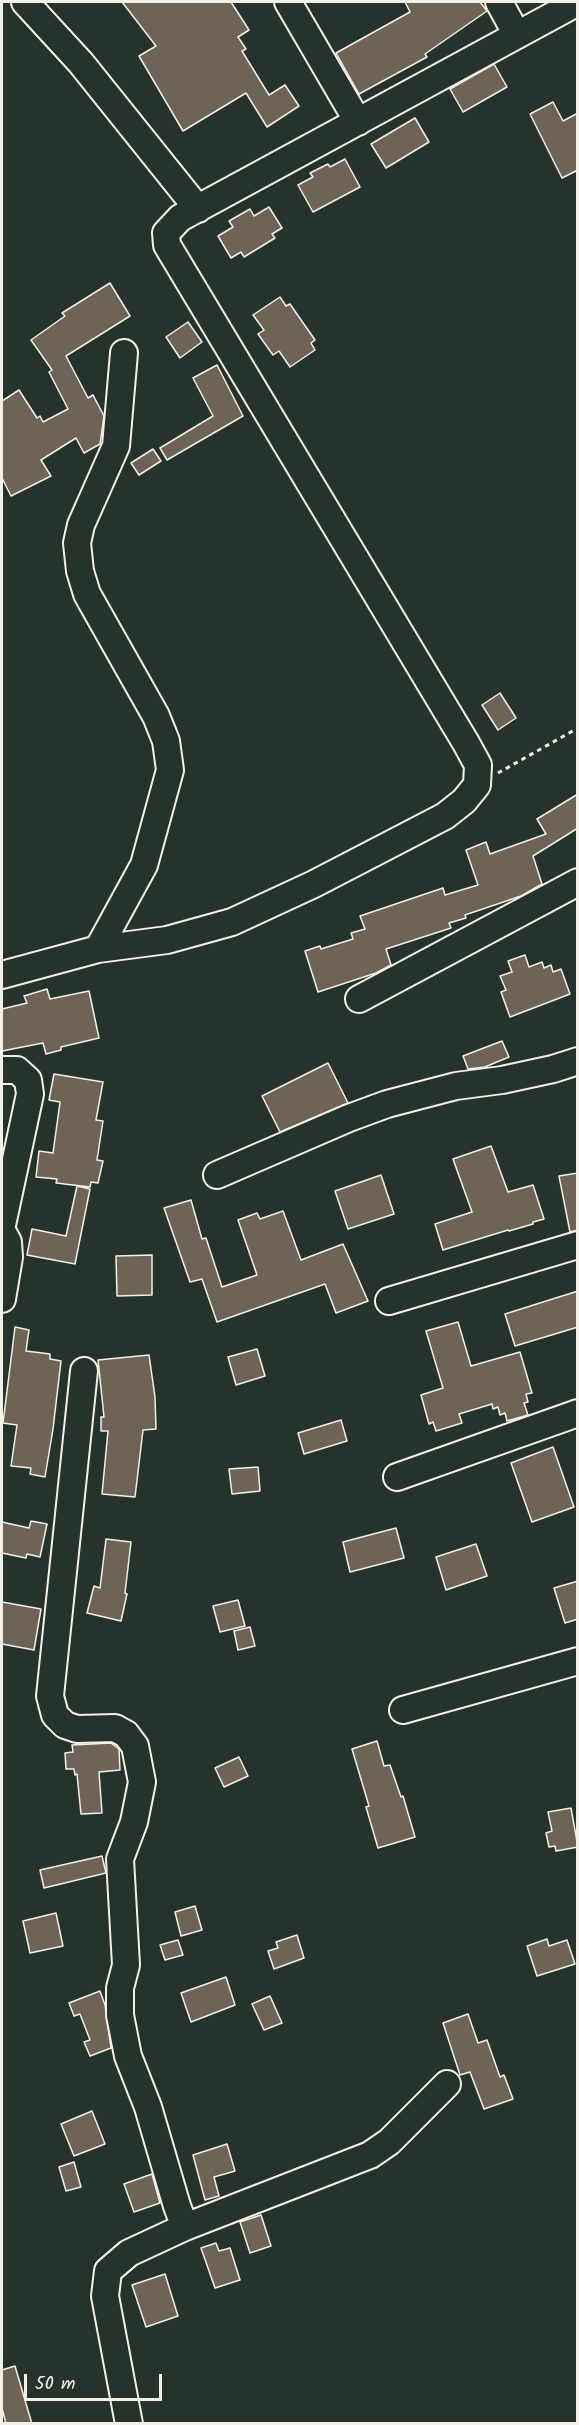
<!DOCTYPE html>
<style>
body{margin:0}
#map{position:relative;width:579px;height:2425px;overflow:hidden;background:#26332d;font-family:Kalam,sans-serif}
canvas{display:block}
.frame{position:absolute;inset:0;border:3px solid #f4f1e8;pointer-events:none}
.scale{position:absolute;left:24px;top:2374px;width:138px;height:27px;box-sizing:border-box;border:3px solid #f4f1e8;border-top:0;padding-left:8px;font-size:18px;line-height:21px;white-space:nowrap;color:#f4f1e8;-webkit-text-stroke:4px #26332d;paint-order:stroke}
</style>
<div id="map">
<canvas width="579" height="2425"></canvas>
<div class="frame"></div>
<div class="scale">50 m</div>
</div>
<script>
const c = document.querySelector('canvas').getContext('2d');
c.lineJoin = 'round';
function fill(path, color) {
  c.fillStyle = color;
  c.fill(path, 'evenodd');
}
function shape(rows) {
  const path = new Path2D();
  for (const r of rows) {
    path.moveTo(r[0], r[1]);
    for (let i = 2; i < r.length; i += 2) path.lineTo(r[i], r[i + 1]);
  }
  return path;
}
function trace(path, color, width, dash) {
  c.strokeStyle = color;
  c.lineWidth = width;
  c.lineCap = dash ? 'butt' : 'round';
  c.setLineDash(dash || []);
  c.stroke(path);
}
const building = shape([
 [122,2,231,2,249,30,238,37,246,49,242,51,269,95,285,85,299,106,267,127,246,93,183,131,139,56,156,46,122,2],
 [405,2,480,2,487,11,425,54,427,57,359,94,336,53,410,12,405,2],
 [494,64,507,87,463,112,450,89,494,64],
 [553,102,563,121,578,113,578,170,562,178,530,114,553,102],
 [415,118,429,142,386,168,371,144,415,118],
 [345,159,360,187,313,212,298,185,313,177,310,173,328,164,330,167,345,159],
 [269,207,282,228,272,234,275,238,244,257,241,252,231,258,218,236,233,227,229,221,250,209,254,216,269,207],
 [110,283,130,316,66,356,88,398,93,395,104,416,100,444,84,453,76,438,41,460,51,476,11,496,2,478,2,401,19,390,37,418,40,416,43,422,68,409,49,372,52,370,31,340,65,316,62,313,110,283],
 [280,297,286,306,290,304,315,340,311,343,315,350,290,367,279,351,273,355,258,334,264,330,253,315,280,297],
 [188,322,202,342,180,358,166,337,188,322],
 [217,365,243,416,167,460,160,448,213,416,193,378,217,365],
 [153,449,161,461,139,475,131,463,153,449],
 [500,693,516,718,498,730,482,705,500,693],
 [578,794,578,828,533,856,542,884,521,896,465,915,466,918,449,923,451,928,386,949,391,965,376,973,318,992,305,951,320,946,321,949,353,939,351,933,365,929,360,916,443,888,445,895,478,885,466,850,486,842,490,854,546,834,537,819,578,794],
 [525,955,529,967,542,962,544,968,551,965,553,972,561,969,570,994,510,1017,501,992,506,990,500,976,512,972,508,961,525,955],
 [47,989,50,999,89,991,99,1038,61,1047,61,1050,46,1054,43,1043,2,1051,2,1009,27,1003,24,996,47,989],
 [502,1041,509,1057,485,1067,468,1069,463,1056,502,1041],
 [328,1063,348,1103,280,1132,262,1096,328,1063],
 [54,1074,103,1082,96,1120,103,1121,97,1160,103,1161,98,1183,91,1182,90,1187,56,1183,57,1179,36,1177,39,1151,53,1153,60,1102,49,1100,54,1074],
 [491,1146,508,1192,533,1185,544,1219,533,1222,533,1224,509,1231,508,1230,443,1250,435,1224,472,1212,453,1159,491,1146],
 [578,1173,578,1230,570,1232,559,1176,578,1173],
 [381,1175,394,1214,348,1229,335,1191,381,1175],
 [77,1186,90,1189,75,1264,27,1255,32,1229,66,1236,77,1186],
 [191,1200,202,1239,206,1238,222,1287,257,1275,238,1220,257,1213,260,1219,283,1211,301,1260,343,1244,368,1301,336,1313,325,1284,217,1322,202,1279,190,1282,164,1208,191,1200],
 [152,1255,152,1295,117,1296,116,1256,152,1255],
 [578,1291,578,1327,515,1346,505,1314,578,1291],
 [458,1322,471,1366,520,1352,532,1393,526,1394,528,1402,524,1403,528,1415,507,1421,505,1413,500,1415,498,1407,493,1409,492,1404,459,1414,462,1423,436,1431,433,1422,429,1424,421,1395,443,1388,426,1331,458,1322],
 [15,1327,29,1330,26,1351,50,1354,50,1359,61,1361,53,1429,45,1477,30,1474,31,1468,11,1466,17,1425,3,1423,15,1327],
 [257,1349,265,1376,236,1385,228,1357,257,1349],
 [149,1355,155,1397,156,1429,143,1430,135,1497,102,1494,108,1431,101,1431,101,1417,104,1417,98,1360,149,1355],
 [341,1420,347,1441,304,1454,298,1433,341,1420],
 [553,1447,574,1507,532,1522,511,1463,553,1447],
 [258,1467,260,1491,232,1494,229,1469,258,1467],
 [31,1521,47,1524,40,1557,27,1554,26,1558,2,1553,2,1522,29,1528,31,1521],
 [396,1528,404,1558,350,1572,343,1542,396,1528],
 [106,1539,131,1542,125,1593,127,1594,121,1621,87,1613,94,1586,100,1588,106,1539],
 [476,1544,487,1576,446,1590,436,1557,476,1544],
 [578,1581,578,1619,565,1623,554,1588,578,1581],
 [238,1600,245,1626,220,1632,213,1606,238,1600],
 [2,1602,41,1609,34,1650,2,1644,2,1602],
 [250,1627,255,1646,238,1650,234,1631,250,1627],
 [377,1741,384,1766,390,1765,401,1797,403,1796,415,1837,378,1848,366,1807,369,1806,352,1749,377,1741],
 [111,1743,119,1749,120,1770,99,1772,102,1813,81,1814,77,1774,75,1775,74,1769,66,1769,65,1753,73,1752,72,1745,111,1743],
 [239,1757,248,1776,224,1787,215,1768,239,1757],
 [571,1808,578,1847,556,1851,555,1846,549,1847,546,1833,552,1831,548,1812,571,1808],
 [102,1856,106,1873,44,1888,40,1870,102,1856],
 [195,1906,202,1930,181,1936,175,1912,195,1906],
 [56,1913,63,1946,30,1953,23,1921,56,1913],
 [297,1935,304,1958,274,1969,268,1951,278,1948,276,1942,297,1935],
 [547,1939,549,1946,567,1940,575,1964,537,1976,527,1946,547,1939],
 [178,1940,183,1955,165,1960,160,1945,178,1940],
 [226,1977,235,2005,191,2022,181,1993,226,1977],
 [100,1991,105,2005,111,2048,90,2056,84,2042,90,2040,80,2014,74,2016,69,2003,100,1991],
 [270,1996,282,2023,264,2030,252,2004,270,1996],
 [468,2014,478,2043,487,2040,500,2077,504,2075,513,2099,484,2109,470,2072,460,2075,443,2023,468,2014],
 [92,2111,105,2144,74,2156,61,2124,92,2111],
 [227,2144,235,2171,214,2177,219,2196,205,2200,193,2155,227,2144],
 [74,2162,81,2187,66,2191,59,2167,74,2162],
 [152,2174,160,2203,134,2212,124,2184,152,2174],
 [261,2215,271,2246,250,2253,240,2222,261,2215],
 [216,2243,219,2251,230,2248,240,2280,215,2288,201,2248,216,2243],
 [165,2274,178,2316,146,2327,132,2285,165,2274],
 [15,2366,27,2407,32,2424,6,2424,2,2408,2,2370,15,2366]
]);
fill(building, '#6d6357');
trace(building, '#f4f1e8', 1.5);
const minor = shape([
 [25,2,81,63,198,209],
 [288,2,358,122],
 [499,2,517,35],
 [98,949,144,865,170,770,166,741,156,716,87,594,80,571,77,543,81,525,116,446,124,353],
 [2,975,98,949,167,940,232,922,314,884,445,816,464,801,477,785,478,765,466,743,167,245,166,233,180,218,578,2],
 [359,999,578,882],
 [2,1070,17,1070,28,1080,30,1094,2,1225],
 [217,1175,349,1118,387,1104,456,1086,502,1080,553,1069,578,1061],
 [2,1231,8,1242,9,1257,2,1299],
 [389,1301,578,1245],
 [84,1371,50,1696,55,1715,65,1725,77,1729,115,1728,126,1734,135,1746,142,1782,134,1822,120,1859,126,1965,120,1988,120,2015,128,2056,148,2107,177,2206,185,2227],
 [397,1477,578,1413],
 [403,1710,578,1661],
 [129,2424,105,2296,108,2271,129,2253,185,2227,370,2155,389,2142,447,2084]
]);
trace(minor, '#f4f1e8', 30);
trace(shape([
 [498,773,578,728]
]), '#f4f1e8', 3, [4.5, 4.5]);
trace(minor, '#26332d', 26);
</script>
